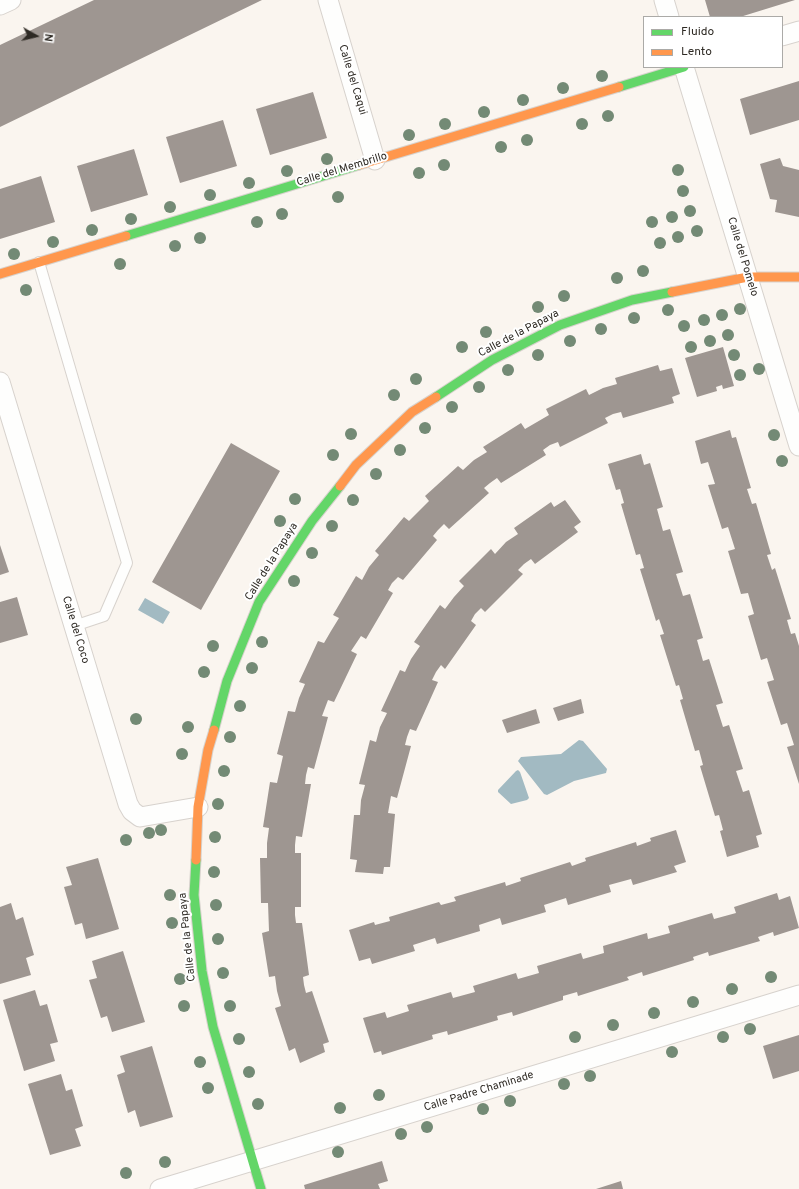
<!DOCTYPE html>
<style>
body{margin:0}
#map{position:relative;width:799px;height:1189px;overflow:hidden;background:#faf5ef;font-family:Overpass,sans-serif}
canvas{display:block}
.legend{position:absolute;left:643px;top:16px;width:140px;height:52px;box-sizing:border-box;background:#fff;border:1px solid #abaaa7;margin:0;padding:5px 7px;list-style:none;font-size:12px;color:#2e2a24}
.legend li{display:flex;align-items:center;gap:8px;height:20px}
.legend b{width:20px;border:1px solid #abaaa7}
.north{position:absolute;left:16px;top:16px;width:40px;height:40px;-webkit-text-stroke:3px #fff;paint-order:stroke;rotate:98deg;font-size:11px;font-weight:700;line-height:16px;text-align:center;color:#2e2a24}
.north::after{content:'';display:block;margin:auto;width:14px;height:18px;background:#2e2a24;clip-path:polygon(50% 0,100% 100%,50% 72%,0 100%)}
</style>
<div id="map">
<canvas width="799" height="1189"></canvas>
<ul class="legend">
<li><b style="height:5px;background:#63d668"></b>Fluido</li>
<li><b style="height:5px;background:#ff974d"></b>Lento</li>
</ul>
<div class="north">N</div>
</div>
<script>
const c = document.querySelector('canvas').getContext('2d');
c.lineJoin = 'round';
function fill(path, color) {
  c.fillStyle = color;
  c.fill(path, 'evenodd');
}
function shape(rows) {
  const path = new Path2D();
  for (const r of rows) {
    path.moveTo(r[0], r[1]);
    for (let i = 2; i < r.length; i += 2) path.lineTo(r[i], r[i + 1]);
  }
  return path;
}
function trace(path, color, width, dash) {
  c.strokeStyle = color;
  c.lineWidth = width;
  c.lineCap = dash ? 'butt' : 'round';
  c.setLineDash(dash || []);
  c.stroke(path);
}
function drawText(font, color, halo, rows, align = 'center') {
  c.font = font + ' Overpass,sans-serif';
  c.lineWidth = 4;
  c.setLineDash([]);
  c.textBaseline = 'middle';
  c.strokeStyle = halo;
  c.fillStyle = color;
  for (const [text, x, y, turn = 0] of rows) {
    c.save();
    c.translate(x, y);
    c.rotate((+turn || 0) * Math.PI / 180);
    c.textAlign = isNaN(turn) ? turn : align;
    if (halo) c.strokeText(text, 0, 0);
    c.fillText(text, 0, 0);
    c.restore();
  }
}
fill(shape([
 [145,598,170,612,163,624,138,610],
 [579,740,583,741,607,769,606,773,574,781,547,795,544,794,518,761,521,757,561,754],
 [518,770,520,772,529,798,527,800,511,804,498,792,498,790,516,771]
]), '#a2bac2');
fill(shape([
 [94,0,262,0,0,127,0,45],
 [705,0,795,0,740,17,710,17],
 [799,81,799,120,750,135,740,99],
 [313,92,327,138,270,155,256,109],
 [223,120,237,166,180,183,166,137],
 [134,149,148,195,91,212,77,166],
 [780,158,783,166,799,170,799,217,775,212,777,200,770,199,760,164],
 [41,176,55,222,0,239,0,189],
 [723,347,734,386,723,389,722,385,716,387,717,391,697,397,685,358],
 [658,365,660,371,672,368,680,394,672,397,674,403,623,418,621,412,613,414,605,418,608,423,560,447,558,442,550,445,543,450,546,455,501,483,497,478,490,483,484,488,489,493,449,529,444,524,438,530,433,536,437,540,403,580,398,577,392,583,388,590,393,593,366,639,361,636,351,651,357,654,334,702,328,700,322,716,328,717,314,769,308,767,306,775,305,784,311,784,302,837,296,836,295,845,295,853,301,853,301,907,295,907,295,915,296,923,302,923,309,975,303,977,304,985,306,993,312,991,329,1042,323,1044,325,1052,300,1063,295,1048,289,1051,275,1008,281,1006,277,991,275,976,269,977,262,933,269,931,268,903,261,903,260,858,267,858,267,843,269,828,263,827,270,782,277,783,283,756,277,754,288,711,295,712,299,698,305,684,299,682,318,641,324,643,331,631,339,618,333,615,356,576,362,580,369,567,379,555,375,551,404,517,409,521,429,501,425,496,458,466,463,470,474,460,487,452,483,447,521,423,525,429,549,415,546,409,586,389,589,395,603,388,617,384,615,378],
 [730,430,732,438,736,437,751,488,747,489,752,504,756,503,771,554,767,555,772,570,775,568,791,619,787,620,791,634,795,633,799,646,799,784,787,747,794,745,787,723,781,725,767,682,774,680,767,658,761,660,748,616,754,614,748,593,741,594,728,551,735,549,728,527,722,529,708,485,715,484,708,462,701,464,695,441],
 [231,443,280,471,201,610,152,582],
 [641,454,644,465,650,463,663,507,657,509,663,531,670,529,683,572,676,574,683,596,690,594,703,638,697,640,703,661,709,659,723,703,716,705,723,727,729,725,743,769,736,771,743,792,749,790,762,834,756,836,759,847,727,857,720,831,723,830,719,815,715,816,700,766,703,765,699,750,695,751,680,700,683,699,679,685,676,686,660,635,664,634,659,619,656,621,640,569,644,568,640,554,636,555,621,504,624,503,620,489,616,490,608,464],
 [565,500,581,522,574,527,578,532,535,564,531,559,524,564,518,570,523,574,485,612,481,608,475,614,471,621,476,625,445,669,441,665,436,672,432,680,438,682,416,731,410,729,407,737,405,745,411,746,397,798,391,796,388,813,395,814,390,867,384,867,383,874,355,872,357,860,350,859,354,815,360,815,361,800,365,785,359,784,370,740,376,742,380,727,387,713,381,711,400,670,405,672,411,659,420,646,414,642,440,605,445,609,454,597,464,586,459,581,491,549,495,554,506,542,518,534,514,528,551,502,554,507],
 [0,545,9,572,0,575],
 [17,597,28,635,0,643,0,602],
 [581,699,584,713,558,721,553,708],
 [536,709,540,723,507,733,502,720],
 [676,830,686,862,674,866,677,872,633,885,631,879,609,885,611,892,568,905,566,898,544,905,546,912,502,925,500,918,479,925,480,931,437,944,435,938,413,945,415,951,372,964,370,958,359,961,349,930,374,922,375,925,390,921,389,917,439,902,441,905,456,901,454,897,505,882,506,886,521,881,520,878,570,862,572,866,586,861,585,858,636,842,637,846,651,841,650,838],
 [98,858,119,929,86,939,82,923,75,925,64,887,72,885,66,867],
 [777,893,779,900,790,896,799,928,774,936,773,932,758,937,760,941,709,956,708,952,693,957,694,960,643,976,642,972,627,977,629,980,578,996,577,992,563,996,563,1000,513,1016,512,1012,497,1016,498,1020,448,1035,447,1031,432,1035,433,1039,382,1055,381,1051,374,1053,363,1018,385,1012,387,1018,409,1011,407,1005,451,992,453,998,475,992,473,986,516,973,518,979,539,973,537,966,581,953,583,959,604,953,603,946,647,933,648,939,670,933,668,926,712,913,714,919,736,913,734,907],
 [11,903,16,920,23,917,34,955,26,958,31,975,0,984,0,907],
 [123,951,145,1022,112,1032,107,1016,101,1018,89,980,97,978,92,961],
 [35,990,40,1006,47,1004,58,1042,50,1044,55,1061,24,1071,3,1000],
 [799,1035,799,1071,773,1079,763,1046],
 [152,1046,173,1117,140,1127,135,1110,128,1113,117,1075,125,1072,120,1056],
 [61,1074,66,1091,72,1089,83,1126,75,1129,81,1146,50,1155,28,1084],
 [382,1161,388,1181,378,1184,380,1189,305,1189,304,1185],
 [621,1181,623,1189,596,1189]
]), '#9e9691');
const lane = shape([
 [39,262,127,563,104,616,74,626]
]);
const street = shape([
 [328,0,375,160],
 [664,0,669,17],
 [0,5,11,0],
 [782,36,799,31],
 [684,67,799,446],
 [0,382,128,804,132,811,140,817,198,807],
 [160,1189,799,995]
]);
const fast = shape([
 [619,87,684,67],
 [126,236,359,165],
 [436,397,492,360,560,325,632,300,672,292],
 [214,730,227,681,259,602,312,521,340,486],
 [196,860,194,895,202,971,213,1027,261,1189]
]);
const slow = shape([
 [359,165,619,87],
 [0,274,126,236],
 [672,292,748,277,799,277],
 [340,486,356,465,412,412,436,397],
 [196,860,198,807,208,750,214,730]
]);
trace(lane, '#d7d2cd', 12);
trace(street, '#d7d2cd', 21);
trace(fast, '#d7d2cd', 11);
trace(slow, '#d7d2cd', 11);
trace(lane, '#fefefd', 10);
trace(street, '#fefefd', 19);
trace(fast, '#63d668', 9);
trace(slow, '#ff974d', 9);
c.fillStyle = '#738a75';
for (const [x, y] of [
 [602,76],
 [563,88],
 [523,100],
 [484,112],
 [608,116],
 [445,124],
 [582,124],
 [409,135],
 [527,140],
 [501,147],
 [327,159],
 [444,165],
 [678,170],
 [287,171],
 [419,173],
 [249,183],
 [683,191],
 [210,195],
 [338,197],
 [170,207],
 [690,211],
 [282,214],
 [672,217],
 [131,219],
 [257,222],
 [652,222],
 [92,230],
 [697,231],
 [678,237],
 [200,238],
 [53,242],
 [660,243],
 [175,246],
 [14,254],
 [120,264],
 [643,271],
 [617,278],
 [26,290],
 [564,296],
 [538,307],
 [740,309],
 [668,310],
 [722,315],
 [634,318],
 [704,320],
 [684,326],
 [601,329],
 [486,332],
 [728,335],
 [570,341],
 [710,341],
 [462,347],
 [691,347],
 [538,355],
 [734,355],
 [759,369],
 [508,370],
 [740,375],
 [416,379],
 [479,387],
 [394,395],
 [452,407],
 [425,428],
 [351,434],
 [774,435],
 [400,450],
 [333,455],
 [782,461],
 [376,474],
 [295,499],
 [353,500],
 [280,521],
 [332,526],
 [312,553],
 [294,581],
 [262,642],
 [213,646],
 [252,668],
 [204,672],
 [240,706],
 [136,719],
 [188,727],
 [230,737],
 [182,754],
 [224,771],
 [218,804],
 [161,830],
 [149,833],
 [215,837],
 [126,840],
 [214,872],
 [170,895],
 [216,905],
 [172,923],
 [218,939],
 [223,973],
 [771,977],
 [180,979],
 [732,989],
 [693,1002],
 [184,1006],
 [230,1006],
 [654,1013],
 [613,1025],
 [750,1029],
 [575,1037],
 [723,1037],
 [239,1039],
 [672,1052],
 [200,1062],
 [249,1072],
 [590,1076],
 [564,1084],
 [208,1088],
 [379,1095],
 [510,1101],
 [258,1104],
 [340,1108],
 [483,1109],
 [427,1127],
 [401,1134],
 [338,1152],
 [165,1162],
 [126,1173]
]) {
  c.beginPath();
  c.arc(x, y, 6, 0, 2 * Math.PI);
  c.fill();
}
drawText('11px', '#2e2a24', '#fff', [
 ["Calle del Caqui",352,80,73],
 ["Calle del Membrillo",342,170,-17],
 ["Calle del Pomelo",742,257,73],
 ["Calle de la Papaya",519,334,-28],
 ["Calle de la Papaya",272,562,-58],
 ["Calle del Coco",75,630,73],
 ["Calle de la Papaya",188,937,-96],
 ["Calle Padre Chaminade",479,1092,-17]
]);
</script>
